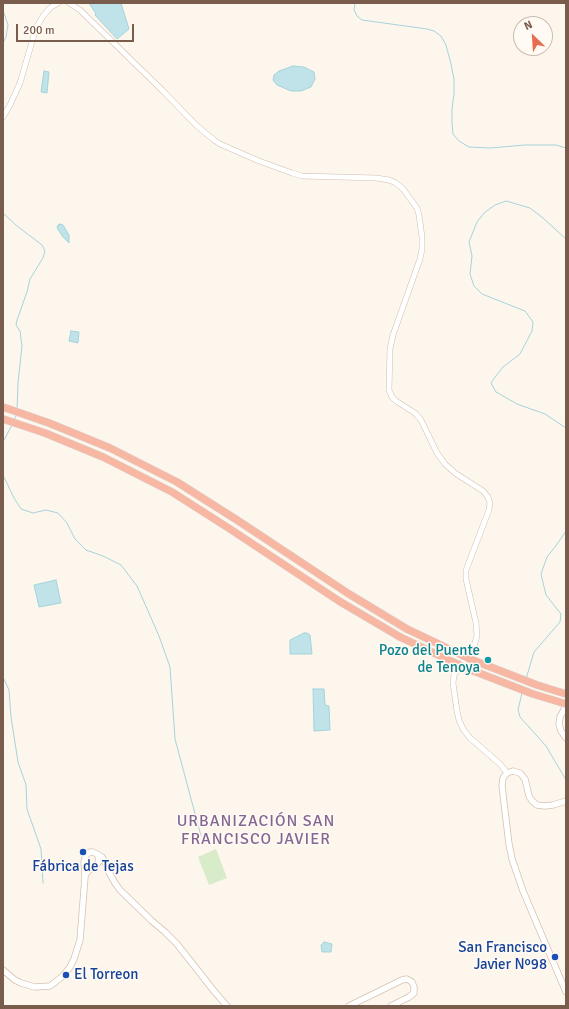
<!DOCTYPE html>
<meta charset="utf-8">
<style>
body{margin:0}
#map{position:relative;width:569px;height:1009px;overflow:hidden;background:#fdf6ec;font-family:Signika,sans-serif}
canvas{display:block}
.frame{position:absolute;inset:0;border:4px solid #7a5c4d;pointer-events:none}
.north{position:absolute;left:513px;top:16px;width:40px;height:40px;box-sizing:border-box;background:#fffaf3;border:1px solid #cabbb1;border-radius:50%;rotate:335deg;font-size:11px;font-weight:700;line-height:16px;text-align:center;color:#7a5c4d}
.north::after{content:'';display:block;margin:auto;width:14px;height:18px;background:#e76f51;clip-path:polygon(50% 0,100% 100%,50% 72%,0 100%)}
.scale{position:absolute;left:16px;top:24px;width:118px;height:18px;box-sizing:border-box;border:2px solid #7a5c4d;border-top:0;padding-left:5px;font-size:12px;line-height:14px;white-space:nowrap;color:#7a5c4d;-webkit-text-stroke:3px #fffaf3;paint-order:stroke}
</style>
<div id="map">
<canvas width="569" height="1009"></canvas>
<div class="frame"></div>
<div class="north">N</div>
<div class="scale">200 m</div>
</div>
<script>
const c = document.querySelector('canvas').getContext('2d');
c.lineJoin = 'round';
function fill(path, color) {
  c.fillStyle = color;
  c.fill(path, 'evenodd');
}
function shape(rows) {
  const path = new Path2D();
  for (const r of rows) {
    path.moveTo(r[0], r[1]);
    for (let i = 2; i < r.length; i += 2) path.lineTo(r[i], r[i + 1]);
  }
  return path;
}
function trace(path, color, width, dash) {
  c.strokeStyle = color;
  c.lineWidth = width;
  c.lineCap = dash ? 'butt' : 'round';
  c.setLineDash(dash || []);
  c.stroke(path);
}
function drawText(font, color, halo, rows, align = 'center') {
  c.font = font + ' Signika,sans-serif';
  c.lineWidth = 3;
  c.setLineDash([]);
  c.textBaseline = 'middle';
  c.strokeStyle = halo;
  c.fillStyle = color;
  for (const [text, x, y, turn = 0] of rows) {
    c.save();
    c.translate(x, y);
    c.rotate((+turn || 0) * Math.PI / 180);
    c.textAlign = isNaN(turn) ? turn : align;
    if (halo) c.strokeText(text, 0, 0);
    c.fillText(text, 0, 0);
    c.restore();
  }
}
fill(shape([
 [216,849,227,878,209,885,198,857]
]), '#d8ecc9');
const water = shape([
 [89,3,121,3,129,29,117,39,95,15,96,14,89,3],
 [293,66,304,67,314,72,315,79,311,87,301,91,291,91,277,85,273,80,274,75,279,71,293,66],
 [44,71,49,72,47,93,41,92,44,71],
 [60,224,63,225,69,235,69,243,63,237,57,228,58,225,60,224],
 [71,331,79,332,78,343,69,341,71,331],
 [56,580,61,603,39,607,34,585,56,580],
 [304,633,307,633,310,635,312,654,290,654,290,640,304,633],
 [313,689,324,689,325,705,329,706,330,730,314,731,313,689],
 [324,942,332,944,331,952,322,952,321,945,324,942]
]);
fill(water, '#bfe3e8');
trace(water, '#a5d3da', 1);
trace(shape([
 [356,3,355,4,354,10,357,16,362,20,427,29,434,31,441,36,446,45,451,64,454,79,454,94,452,109,452,123,453,134,459,141,469,147,490,148,525,145,556,145,566,148],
 [3,10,8,25,6,37,3,43],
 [3,213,17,226,42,245,45,251,43,258,30,279,27,292,17,320,16,325,20,331,22,346,18,383,17,409],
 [566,239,543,218,530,208,506,201,495,205,484,213,477,222,469,242,472,256,470,274,474,286,482,294,525,311,533,322,532,331,520,354,503,367,495,377,491,383,496,392,517,404,545,414,566,428],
 [14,420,17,414],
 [3,442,12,425],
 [3,469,3,475,14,498,21,509,33,513,46,510,58,513,67,523,75,539,86,550,103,556,121,565,137,586,159,636,170,667,175,739,201,836],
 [3,677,9,690,11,717,18,762,26,785,27,809,41,849,43,883],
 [526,679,534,652,560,622,561,614,546,595,541,574,547,557,555,547,566,531],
 [522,693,518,710,520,717,546,746,566,780]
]), '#a5d3da', 1);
const tertiary = shape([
 [69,3,80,10,162,90,196,125,214,140,220,144,259,161,292,173,302,176,376,178,389,180,396,183,403,189,417,208,419,215,422,237,422,249,420,259,393,335,390,349,389,390,392,397,396,401,415,413,421,420,437,453,445,464,455,473,483,491,488,497,490,503,489,510,466,570,466,579,476,623,477,636,474,646,454,675,453,683,457,711,459,720,463,729,470,738,500,764,507,773],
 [3,117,10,105,20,83,36,28,43,16,50,8,58,3]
]);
const secondary = shape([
 [566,706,560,717,559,724,561,731,566,738],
 [566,801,553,805,545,806,537,805,532,801,529,796,525,779,520,773,513,771,507,773,503,778,502,786,509,844,512,859,523,891,566,992],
 [85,876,87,872,98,863,99,860,98,856],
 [3,970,15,980,21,983,35,987,50,986,54,983,63,976,70,967,74,959,80,940,85,877,84,862,86,855,90,852,93,852,102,857,107,866,109,872,115,883,120,890,152,921,165,932,177,944,214,991,227,1006],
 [349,1006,402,980,407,979,412,982,414,987,414,993,409,997,391,1006]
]);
const motorway = shape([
 [3,407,49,423,110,448,177,482,237,520,349,594,407,629],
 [3,419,45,433,103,457,172,492,230,529,339,601,400,637]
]);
trace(tertiary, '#d1beb0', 6);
trace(secondary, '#d6c0b0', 7);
trace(motorway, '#dad1cd', 8);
trace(tertiary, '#fff', 5);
trace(secondary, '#fff', 5.5);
trace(motorway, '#f7b7a3', 7);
const motorwayBridge = shape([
 [407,629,470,659,537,685,566,694],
 [400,637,466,668,533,694,566,704]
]);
trace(motorwayBridge, '#dad1cd', 8, []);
trace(motorwayBridge, '#f7b7a3', 7);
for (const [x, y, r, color] of [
 [488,660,4,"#0f9aa8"],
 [83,852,4,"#1a4fb4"],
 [555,957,4,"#1a4fb4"],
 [66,975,4,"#1a4fb4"]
]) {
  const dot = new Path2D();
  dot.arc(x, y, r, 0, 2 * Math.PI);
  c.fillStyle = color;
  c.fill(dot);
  trace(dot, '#fffaf3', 1.5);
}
drawText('15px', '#0d838f', '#fffaf3', [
 ["Pozo del Puente",480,651],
 ["de Tenoya",480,668]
], 'right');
drawText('15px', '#164399', '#fffaf3', [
 ["Fábrica de Tejas",83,867],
 ["San Francisco",547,948,"right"],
 ["Javier Nº98",547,965,"right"],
 ["El Torreon",74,975,"left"]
]);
c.letterSpacing = '1px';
drawText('16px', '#846695', '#fffaf3', [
 ["URBANIZACIÓN SAN",256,822],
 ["FRANCISCO JAVIER",256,840]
]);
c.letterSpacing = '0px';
</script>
